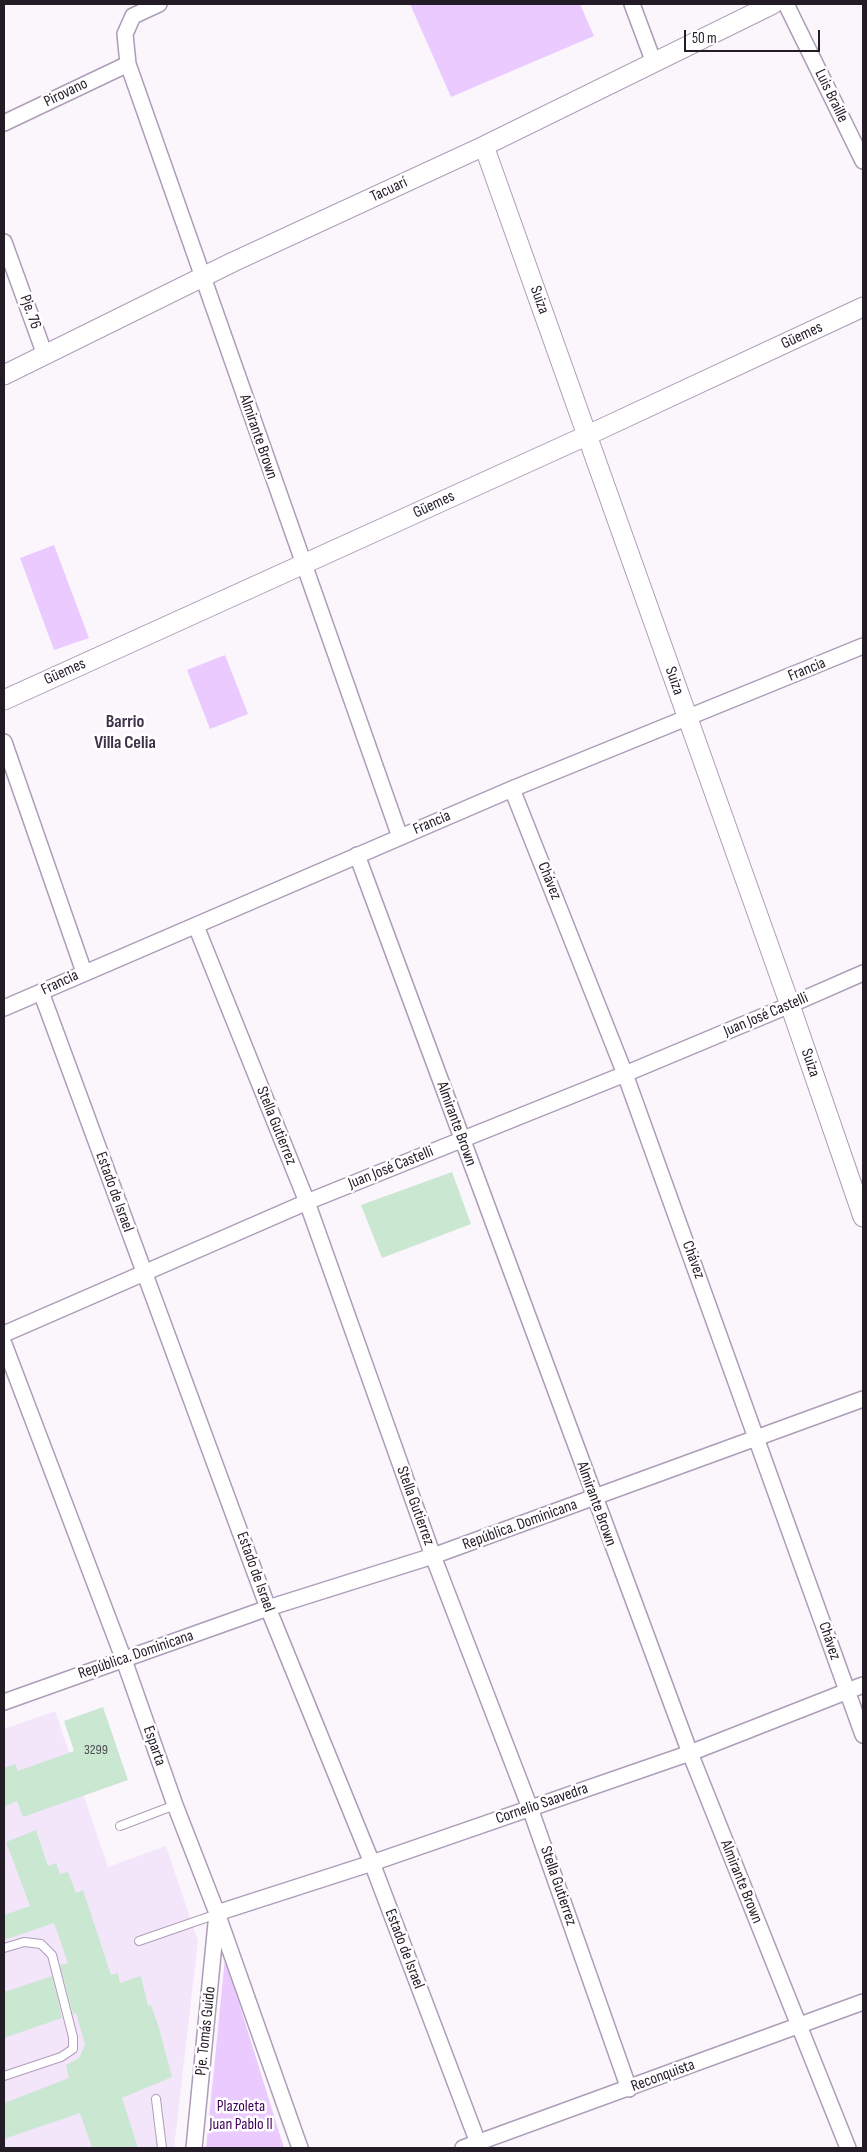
<!DOCTYPE html>
<meta charset="utf-8">
<style>
body{margin:0}
#map{position:relative;width:867px;height:2152px;overflow:hidden;background:#faf6fc;font-family:"Sofia Sans Condensed",sans-serif}
canvas{display:block}
.frame{position:absolute;inset:0;border:5px solid #231c27;pointer-events:none}
.scale{position:absolute;left:684px;top:30px;width:136px;height:22px;box-sizing:border-box;border:2px solid #231c27;border-top:0;padding-left:6px;font-size:15px;line-height:18px;white-space:nowrap;color:#231c27;-webkit-text-stroke:4px #fff;paint-order:stroke}
</style>
<div id="map">
<canvas width="867" height="2152"></canvas>
<div class="frame"></div>
<div class="scale">50 m</div>
</div>
<script>
const c = document.querySelector('canvas').getContext('2d');
c.lineJoin = 'round';
function fill(path, color) {
  c.fillStyle = color;
  c.fill(path, 'evenodd');
}
function shape(rows) {
  const path = new Path2D();
  for (const r of rows) {
    path.moveTo(r[0], r[1]);
    for (let i = 2; i < r.length; i += 2) path.lineTo(r[i], r[i + 1]);
  }
  return path;
}
function trace(path, color, width, dash) {
  c.strokeStyle = color;
  c.lineWidth = width;
  c.lineCap = dash ? 'butt' : 'round';
  c.setLineDash(dash || []);
  c.stroke(path);
}
function drawText(font, color, halo, rows, align = 'center') {
  c.font = font + ' "Sofia Sans Condensed",sans-serif';
  c.lineWidth = 5;
  c.setLineDash([]);
  c.textBaseline = 'middle';
  c.strokeStyle = halo;
  c.fillStyle = color;
  for (const [text, x, y, turn = 0] of rows) {
    c.save();
    c.translate(x, y);
    c.rotate((+turn || 0) * Math.PI / 180);
    c.textAlign = isNaN(turn) ? turn : align;
    if (halo) c.strokeText(text, 0, 0);
    c.fillText(text, 0, 0);
    c.restore();
  }
}
fill(shape([
 [55,1711,108,1867,166,1846,198,1941,174,2148,4,2148,4,1729]
]), '#f3e6fb');
fill(shape([
 [410,4,580,4,594,36,451,97],
 [54,545,89,638,54,650,20,558],
 [225,655,248,714,210,729,187,670],
 [225,1958,284,2148,206,2148]
]), '#ebcbff');
fill(shape([
 [452,1172,471,1224,382,1258,361,1205],
 [103,1707,128,1780,23,1817,17,1801,4,1807,4,1768,15,1764,18,1771,74,1751,64,1721],
 [36,1830,48,1866,56,1863,60,1874,68,1872,76,1893,83,1890,111,1975,118,1973,120,1983,141,1976,148,2006,151,2005,159,2028,172,2077,122,2098,138,2148,92,2148,80,2113,4,2139,4,2103,69,2078,66,2065,79,2058,85,2045,76,2013,73,2014,60,1965,68,1963,54,1923,4,1940,4,1915,30,1906,6,1842],
 [52,1976,62,2018,4,2038,4,1992]
]), '#cae7d1');
const service = shape([
 [120,1826,175,1805],
 [139,1941,217,1914],
 [4,1948,24,1942,41,1944,52,1955,73,2037,73,2049,61,2057,4,2076],
 [156,2099,162,2148]
]);
const minor = shape([
 [159,4,133,16,125,34,128,64,400,837],
 [632,4,654,63],
 [786,4,863,161],
 [4,123,128,64],
 [4,242,45,355],
 [4,742,84,972],
 [512,789,625,1074,863,1735],
 [357,855,690,1753,848,2148],
 [196,926,307,1202,433,1556,530,1808,629,2089],
 [41,992,268,1608,372,1863,480,2148],
 [4,1008,512,789,863,646],
 [4,1334,307,1202,625,1074,790,1005,863,973],
 [4,1344,124,1660,175,1805,217,1913,300,2148],
 [4,1702,268,1608,433,1556,863,1399],
 [194,2148,217,1913,372,1863,690,1753,863,1685],
 [463,2148,863,2002]
]);
const tertiary = shape([
 [484,146,790,1005,863,1217],
 [4,375,233,262,484,146,773,4],
 [4,700,588,435,863,307]
]);
trace(service, '#ad9db8', 10);
trace(minor, '#ad9db8', 18);
trace(tertiary, '#ad9db8', 21);
trace(service, '#fff', 8);
trace(minor, '#fff', 15);
trace(tertiary, '#fff', 19);
drawText('14px', '#4d4f52', null, [
 ["3299",96,1750]
]);
drawText('16px', '#231c27', '#fff', [
 ["Pirovano",66,93,-26],
 ["Luis Braille",831,96,64],
 ["Tacuarí",389,190,-25],
 ["Suiza",539,300,70],
 ["Pje. 76",30,312,70],
 ["Güemes",802,336,-25],
 ["Almirante Brown",258,437,71],
 ["Güemes",434,505,-25],
 ["Francia",807,670,-22],
 ["Güemes",65,672,-24],
 ["Suiza",674,681,71],
 ["Francia",432,823,-23],
 ["Chávez",549,881,68],
 ["Francia",60,983,-25],
 ["Juan José Castelli",766,1015,-23],
 ["Suiza",810,1063,71],
 ["Almirante Brown",456,1124,70],
 ["Stella Gutierrez",276,1126,68],
 ["Juan José Castelli",391,1168,-22],
 ["Estado de Israel",114,1192,70],
 ["Chávez",693,1260,70],
 ["Almirante Brown",596,1504,70],
 ["Stella Gutierrez",415,1506,70],
 ["República. Dominicana",520,1525,-20],
 ["Estado de Israel",255,1572,70],
 ["Chávez",829,1641,71],
 ["República. Dominicana",136,1655,-19],
 ["Esparta",154,1746,71],
 ["Cornelio Saavedra",542,1804,-19],
 ["Almirante Brown",741,1882,68],
 ["Stella Gutierrez",558,1886,71],
 ["Estado de Israel",404,1949,69],
 ["Pje. Tomás Guido",206,2031,-84],
 ["Reconquista",663,2076,-20]
]);
drawText('16px', '#400059', '#fff', [
 ["Plazoleta",241,2107],
 ["Juan Pablo II",241,2125]
]);
drawText('bold 18px', '#3f3148', '#fff', [
 ["Barrio",125,722],
 ["Villa Celia",125,743]
]);
</script>
